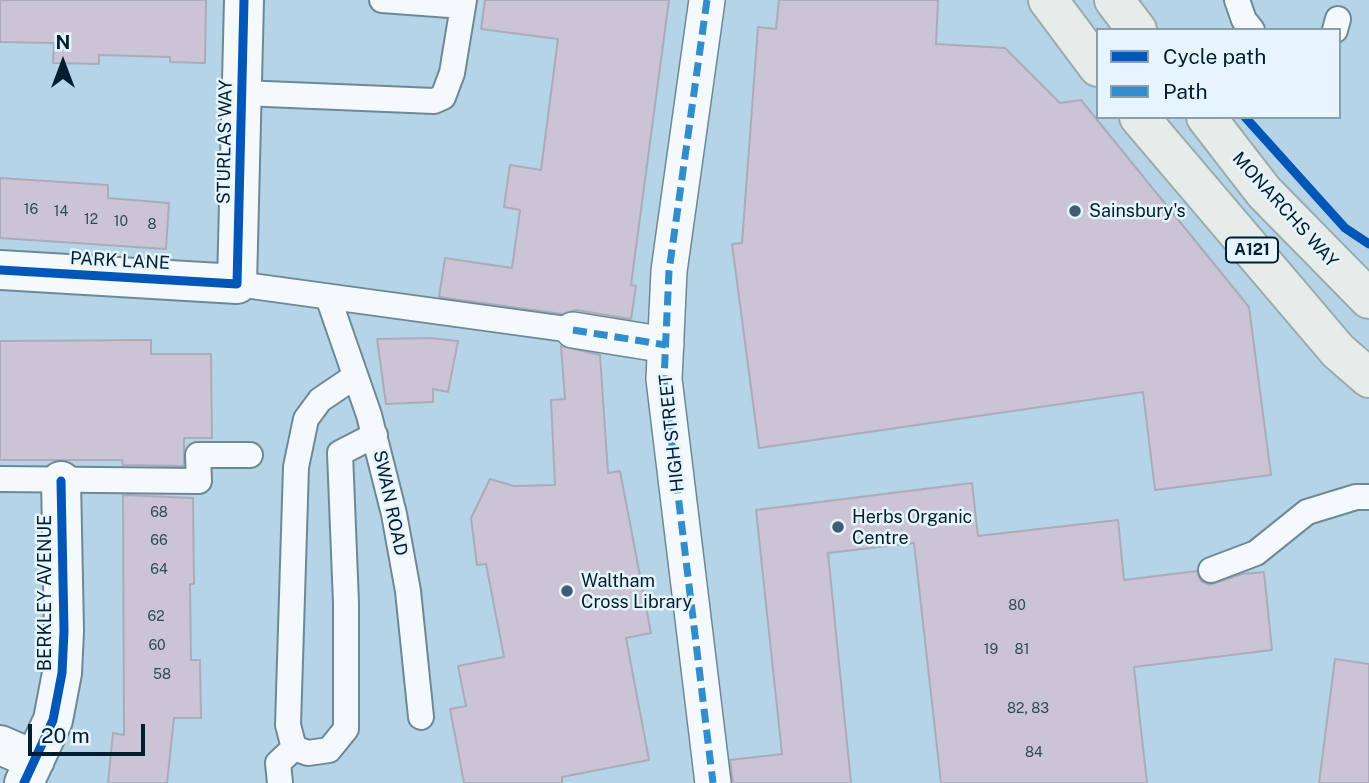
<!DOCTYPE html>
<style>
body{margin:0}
#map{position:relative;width:1369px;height:783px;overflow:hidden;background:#b5d4e8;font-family:"Public Sans",sans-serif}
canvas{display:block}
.legend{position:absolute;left:1096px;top:28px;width:245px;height:91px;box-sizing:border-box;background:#e6f4fd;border:2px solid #8a9eab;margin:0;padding:9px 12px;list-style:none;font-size:21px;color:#001e2f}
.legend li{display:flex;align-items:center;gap:14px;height:35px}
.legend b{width:35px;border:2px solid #8a9eab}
.north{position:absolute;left:28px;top:28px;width:70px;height:70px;-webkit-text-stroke:5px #e6f4fd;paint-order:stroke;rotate:0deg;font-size:19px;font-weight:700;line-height:28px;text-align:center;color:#001e2f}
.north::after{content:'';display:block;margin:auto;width:24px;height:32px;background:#001e2f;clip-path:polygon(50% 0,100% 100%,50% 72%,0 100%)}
.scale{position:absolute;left:28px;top:724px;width:117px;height:32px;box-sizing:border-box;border:4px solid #001e2f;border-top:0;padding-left:9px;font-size:21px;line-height:24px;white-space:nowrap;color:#001e2f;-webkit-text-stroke:5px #e6f4fd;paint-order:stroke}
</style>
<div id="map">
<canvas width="1369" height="783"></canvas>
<ul class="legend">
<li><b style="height:9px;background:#0057b8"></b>Cycle path</li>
<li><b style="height:9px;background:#328dcd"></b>Path</li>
</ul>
<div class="north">N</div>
<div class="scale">20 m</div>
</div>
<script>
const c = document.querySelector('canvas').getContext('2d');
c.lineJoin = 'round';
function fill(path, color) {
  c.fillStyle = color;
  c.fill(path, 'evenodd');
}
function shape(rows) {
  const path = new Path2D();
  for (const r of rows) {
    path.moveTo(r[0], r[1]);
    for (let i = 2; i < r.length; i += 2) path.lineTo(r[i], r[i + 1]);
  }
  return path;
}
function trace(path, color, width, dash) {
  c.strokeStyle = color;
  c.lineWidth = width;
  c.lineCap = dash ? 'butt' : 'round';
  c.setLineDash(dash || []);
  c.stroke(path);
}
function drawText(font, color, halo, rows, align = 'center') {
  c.font = font + ' "Public Sans",sans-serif';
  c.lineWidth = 5;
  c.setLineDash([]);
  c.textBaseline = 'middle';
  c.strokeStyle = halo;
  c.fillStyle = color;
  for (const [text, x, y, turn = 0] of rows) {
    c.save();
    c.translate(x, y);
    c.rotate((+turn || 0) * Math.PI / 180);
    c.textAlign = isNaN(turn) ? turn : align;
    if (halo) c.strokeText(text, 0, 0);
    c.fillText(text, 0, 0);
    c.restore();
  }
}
const building = shape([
 [0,0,206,0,205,63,170,62,170,57,99,55,99,64,53,63,54,43,0,42,0,0],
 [485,0,669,0,631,285,636,286,631,319,576,310,562,314,439,297,445,258,512,268,520,210,504,207,510,165,541,170,558,39,481,29,485,0],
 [779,0,938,0,936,44,1005,48,1060,103,1081,100,1249,307,1271,475,1155,490,1143,392,759,448,732,244,742,243,758,27,776,29,779,0],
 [0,178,108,185,108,198,169,203,166,249,0,238,0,178],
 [431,338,458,341,448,392,433,389,433,402,386,404,377,339,431,338],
 [151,340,151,354,211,354,212,438,184,438,184,466,123,465,122,460,0,460,0,341,151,340],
 [561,346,600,355,608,473,620,471,651,633,626,638,649,760,562,777,562,783,464,783,450,709,466,706,458,666,504,657,486,564,477,565,471,518,490,479,514,486,555,485,551,400,565,399,561,346],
 [972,483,978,536,1118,520,1124,580,1197,571,1201,581,1209,585,1242,574,1264,572,1272,650,1134,667,1147,783,941,783,914,543,828,553,851,783,733,783,730,760,782,754,756,510,972,483],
 [123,495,193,498,194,584,190,584,191,660,200,660,201,718,174,718,167,783,108,783,113,733,124,735,123,495],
 [1335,659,1369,664,1369,783,1319,783,1335,659]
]);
fill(building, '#cac4d4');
trace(building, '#ababb9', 2);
const service = shape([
 [382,0,463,6],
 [1237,0,1244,20,1252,30],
 [1335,30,1338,19],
 [242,93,434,101,443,97,452,73,464,0],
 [237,284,573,330],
 [328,297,369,415,394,514,408,591,421,717],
 [354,377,320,400,306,419,296,467,288,725,294,748,308,753,329,750,346,729,346,603,340,453,375,435],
 [0,479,199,481,198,455,250,455],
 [1211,570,1256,553,1307,512,1356,497,1369,497],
 [280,783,278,763,294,748]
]);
const pedestrian = shape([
 [707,0,669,271,664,379,713,783],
 [573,330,666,345]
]);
const minor = shape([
 [0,270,237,284,244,0],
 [0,745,35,760],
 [24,783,53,720,62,673,64,631,61,481]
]);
const primary = shape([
 [1048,0,1098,67],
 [1114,0,1137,30],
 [1139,117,1338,351,1369,378],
 [1206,117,1264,192,1369,299]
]);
trace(service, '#6e8897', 28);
trace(pedestrian, '#6e8897', 38);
trace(minor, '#6e8897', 42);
trace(primary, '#9aabac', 42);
trace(service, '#f4f9fc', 24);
trace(pedestrian, '#f4f9fc', 35);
trace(minor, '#f4f9fc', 38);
trace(primary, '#e6ecea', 38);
trace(shape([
 [707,0,669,271,664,379,713,783],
 [573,330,666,345]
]), '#328dcd', 7, [14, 7]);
trace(shape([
 [1245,117,1345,228,1369,244],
 [0,270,237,284,244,0],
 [24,783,53,720,62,673,64,631,61,481]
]), '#0057b8', 9);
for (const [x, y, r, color] of [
 [1075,211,7,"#3f5e70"],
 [838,527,7,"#3f5e70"],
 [567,591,7,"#3f5e70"]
]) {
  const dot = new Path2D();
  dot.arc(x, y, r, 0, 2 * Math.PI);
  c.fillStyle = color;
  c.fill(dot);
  trace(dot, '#e6f4fd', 2.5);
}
drawText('14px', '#324858', null, [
 ["16",31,210],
 ["14",61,212],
 ["12",91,220],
 ["10",121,222],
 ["8",152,225],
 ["68",159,513],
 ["66",159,541],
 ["64",159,570],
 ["80",1017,606],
 ["62",156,617],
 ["60",157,646],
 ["19",991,650],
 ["81",1022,650],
 ["58",162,675],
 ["82, 83",1028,709],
 ["84",1034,753]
]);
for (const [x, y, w] of [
 [1252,250,52]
]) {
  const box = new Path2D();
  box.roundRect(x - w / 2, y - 12.5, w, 25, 5);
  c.fillStyle = '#e6f4fd';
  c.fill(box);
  trace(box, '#001e2f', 2);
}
drawText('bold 16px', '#001e2f', null, [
 ["A121",1252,250]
]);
drawText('18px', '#001e2f', '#e6f4fd', [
 ["STURLAS WAY",225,142,-89],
 ["MONARCHS WAY",1285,210,48],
 ["PARK LANE",120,261,3],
 ["HIGH STREET",672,433,-96],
 ["SWAN ROAD",390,503,78],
 ["BERKLEY AVENUE",45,593,-90]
]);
drawText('18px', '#001e2f', '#e6f4fd', [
 ["Sainsbury's",1089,211],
 ["Herbs Organic",852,517],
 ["Centre",852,538],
 ["Waltham",581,581],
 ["Cross Library",581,602]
], 'left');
</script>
